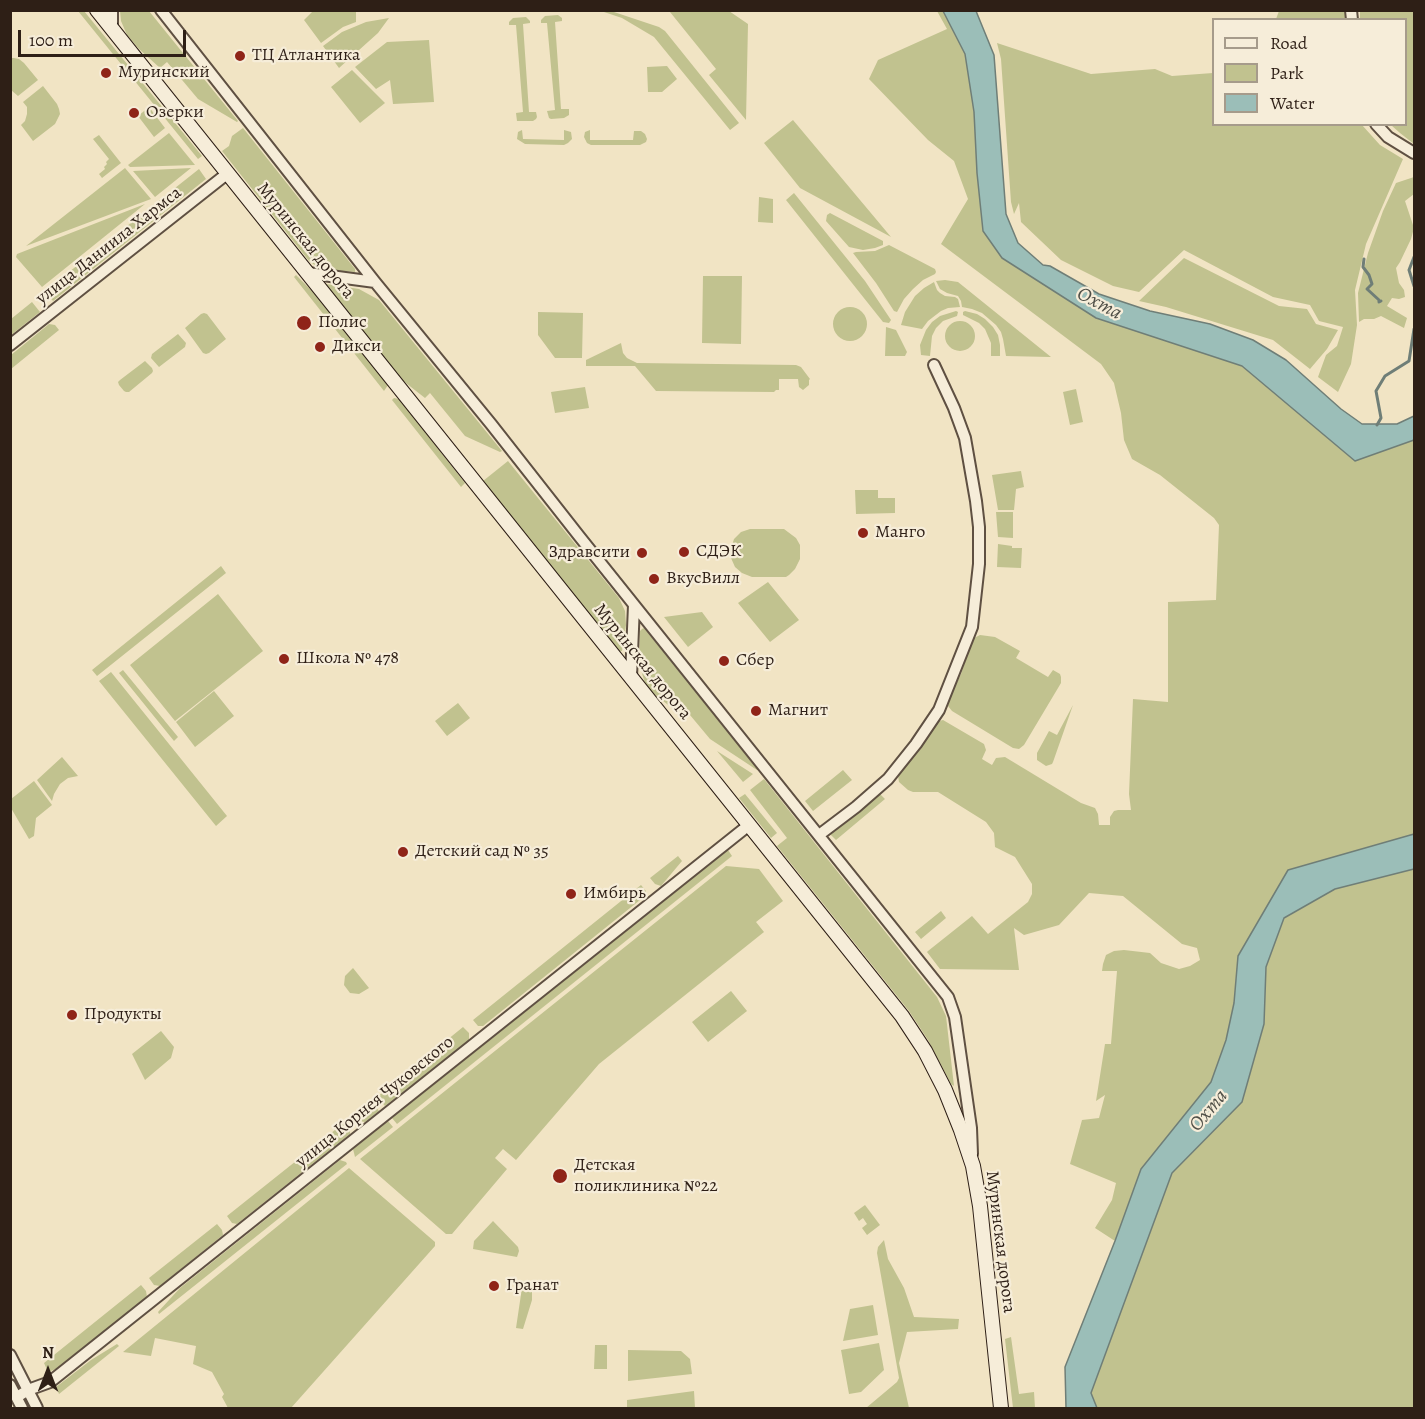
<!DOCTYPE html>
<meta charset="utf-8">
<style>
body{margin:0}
#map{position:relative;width:1425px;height:1419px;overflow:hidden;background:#f1e4c4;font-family:Alegreya,serif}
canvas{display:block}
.frame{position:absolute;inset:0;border:12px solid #2e1f16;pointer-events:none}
.legend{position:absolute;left:1212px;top:18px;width:195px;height:108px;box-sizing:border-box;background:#f6edd9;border:2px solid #a69b8b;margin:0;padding:8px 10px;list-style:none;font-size:18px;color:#2e1f16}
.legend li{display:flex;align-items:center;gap:12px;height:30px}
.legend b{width:30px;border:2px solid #a69b8b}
.north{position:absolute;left:18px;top:1341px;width:60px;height:60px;-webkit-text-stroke:4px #f6edd9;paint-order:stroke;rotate:0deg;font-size:16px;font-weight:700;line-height:24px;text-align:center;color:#2e1f16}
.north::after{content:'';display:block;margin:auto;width:21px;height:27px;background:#2e1f16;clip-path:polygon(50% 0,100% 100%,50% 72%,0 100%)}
.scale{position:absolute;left:18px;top:30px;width:168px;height:27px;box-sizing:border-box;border:3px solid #2e1f16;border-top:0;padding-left:8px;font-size:18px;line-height:21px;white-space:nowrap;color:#2e1f16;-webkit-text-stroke:4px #f6edd9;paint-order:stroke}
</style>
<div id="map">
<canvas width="1425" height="1419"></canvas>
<div class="frame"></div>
<ul class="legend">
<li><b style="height:8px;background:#f6edd9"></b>Road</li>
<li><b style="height:16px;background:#c1c28f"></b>Park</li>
<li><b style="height:16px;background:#9bbeb8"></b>Water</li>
</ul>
<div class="north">N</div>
<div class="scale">100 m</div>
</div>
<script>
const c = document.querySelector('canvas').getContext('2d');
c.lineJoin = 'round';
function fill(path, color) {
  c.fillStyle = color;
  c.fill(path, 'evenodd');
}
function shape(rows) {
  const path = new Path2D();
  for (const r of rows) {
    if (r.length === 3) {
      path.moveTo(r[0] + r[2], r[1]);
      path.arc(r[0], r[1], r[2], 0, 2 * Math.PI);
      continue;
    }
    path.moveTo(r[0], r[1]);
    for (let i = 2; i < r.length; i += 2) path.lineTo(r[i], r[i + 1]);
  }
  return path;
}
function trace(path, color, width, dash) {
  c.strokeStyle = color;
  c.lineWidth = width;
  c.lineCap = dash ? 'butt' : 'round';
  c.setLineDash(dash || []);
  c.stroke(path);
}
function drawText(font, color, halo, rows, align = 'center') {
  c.font = font + ' Alegreya,serif';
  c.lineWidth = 4.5;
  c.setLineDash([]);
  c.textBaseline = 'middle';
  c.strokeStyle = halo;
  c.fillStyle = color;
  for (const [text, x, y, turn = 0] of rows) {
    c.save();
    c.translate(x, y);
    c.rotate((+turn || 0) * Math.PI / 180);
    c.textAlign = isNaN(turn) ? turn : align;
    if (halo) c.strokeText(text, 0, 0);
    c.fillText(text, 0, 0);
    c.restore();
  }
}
fill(shape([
 [672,10,729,11,748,24,746,120,709,75,716,69,670,12],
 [78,11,84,11,202,156,198,159],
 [120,11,149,11,238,121,237,122,198,99,167,62,160,68,139,49,127,35,121,21],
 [313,11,356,11,356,22,343,27,321,43,304,20],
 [601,11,611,11,659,27,665,31,739,123,730,130,654,37,622,18],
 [937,11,943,11,965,54,974,112,977,173,983,231,1096,318,1242,366,1355,461,1414,440,1414,834,1288,871,1238,956,1234,1003,1226,1040,1211,1082,1141,1169,1115,1241,1095,1228,1112,1200,1116,1183,1070,1164,1082,1120,1099,1118,1105,1095,1096,1101,1105,1044,1111,1044,1117,971,1102,971,1103,964,1106,955,1114,951,1124,950,1150,953,1161,963,1179,969,1190,966,1200,960,1197,948,1182,944,1123,896,1089,893,1059,925,1024,935,1014,928,1019,970,940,969,927,952,928,951,972,916,988,934,1028,902,1032,894,1032,884,1015,857,995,847,994,833,986,822,938,792,913,792,908,790,899,782,898,776,898,774,936,722,943,720,984,744,986,750,982,759,992,765,996,758,1005,757,1081,803,1095,808,1098,814,1099,825,1110,825,1110,817,1114,811,1118,810,1131,810,1129,794,1133,699,1168,702,1168,602,1216,600,1219,525,1214,518,1160,475,1132,459,1124,440,1121,413,1114,383,1101,364,941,244,968,199,954,161,928,140,869,79,878,60,947,29],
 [1279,11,1345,11,1345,19,1276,19],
 [1360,11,1414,11,1414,144,1400,133,1391,125,1406,124,1406,20,1360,19],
 [558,15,562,18,562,21,555,22,561,109,569,109,569,115,564,118,551,119,549,118,547,111,555,110,547,23,541,23,541,20,545,16],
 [526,17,530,21,530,23,523,24,529,112,536,112,537,117,536,119,533,121,517,121,516,113,523,112,516,25,509,25,509,22,513,18],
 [389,18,378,33,339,68,323,46,342,32,366,22],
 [429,40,434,102,393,104,390,80,376,89,355,67,387,42],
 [997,43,1091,74,1155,69,1172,76,1213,73,1214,124,1362,125,1380,145,1403,159,1366,244,1355,290,1357,325,1351,364,1338,392,1318,377,1326,355,1337,346,1343,327,1319,321,1310,305,1273,297,1184,250,1139,292,1113,286,1061,260,1021,222,1019,203,1014,214,1011,202,1001,59],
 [14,58,19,59,24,63,38,80,18,96,11,90,11,58],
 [667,66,677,79,662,92,648,92,647,67],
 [352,70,385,103,360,123,331,87],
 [43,86,57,104,59,109,60,114,55,124,33,141,21,125,25,121,27,114,27,107,23,102],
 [149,107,165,128,154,137,138,116],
 [793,120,891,237,800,188,764,143],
 [243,128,355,269,355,272,328,270,316,266,309,261,222,151,229,146,232,136],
 [522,130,523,139,564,140,564,130,571,132,572,139,568,143,564,145,525,144,517,139,518,132],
 [590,130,590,140,633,140,634,131,641,131,645,134,647,139,646,142,640,145,591,145,587,143,584,137,585,132],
 [169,133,195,165,130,167,128,165],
 [99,135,121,163,102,178,99,174,105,169,104,167,107,164,106,162,109,159,93,139],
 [125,168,151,199,26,246],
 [191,168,155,197,133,171],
 [199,169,206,179,53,301,45,291],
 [1414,177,1414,194,1405,201,1414,228,1411,239,1400,262,1396,268,1399,283,1404,290,1405,297,1399,299,1392,298,1387,306,1407,318,1404,328,1381,316,1374,319,1364,319,1359,322,1358,293,1368,253,1383,211,1396,183],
 [794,193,865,281,891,320,889,323,883,322,786,200],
 [759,197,773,199,773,223,758,222],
 [145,204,42,287,16,257,17,254],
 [830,213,883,241,883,245,875,248,863,250,849,247,826,221,827,215],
 [889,245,935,269,936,272,935,274,923,280,913,289,904,299,897,312,894,311,876,283,853,253,856,252,875,251],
 [1184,258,1279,306,1307,309,1316,324,1338,330,1327,349,1310,369,1273,340,1166,307,1139,301],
 [296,275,313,292,388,385,384,391,294,277],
 [703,276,742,276,741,344,702,343],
 [945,280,958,282,1051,357,1006,356,1003,339,1001,332,996,325,982,313,972,309,962,307,961,301,958,296,947,293,940,289,936,281],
 [934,282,937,290,940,293,945,296,955,297,958,299,960,307,948,308,941,311,928,321,922,329,901,325,905,312,915,296,924,288],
 [326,284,359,289,379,300,502,451,500,452,465,436,430,393,425,398,402,380,326,287],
 [32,302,40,312,11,335,11,319],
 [850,324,17],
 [956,311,958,312,957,316,943,321,936,328,932,336,930,356,921,355,920,345,926,330,932,322,940,316],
 [965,311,977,314,985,319,993,327,998,335,1000,345,1000,356,991,356,991,343,985,329,979,323,963,315,963,312],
 [538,312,583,313,582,358,555,358,538,335],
 [204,313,207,314,226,339,209,353,206,354,203,353,185,328,201,314],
 [960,336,15],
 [49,324,55,325,59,330,11,369,11,355],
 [886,327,896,330,907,352,905,356,885,356],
 [178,334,186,343,185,347,159,367,151,358,152,354],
 [621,343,623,353,627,358,637,363,796,365,801,367,810,379,809,380,809,385,803,390,799,387,798,379,779,379,779,390,776,390,774,392,656,391,635,366,586,366,586,360],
 [145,361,152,368,153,371,152,373,129,392,126,392,124,391,119,385,118,382,120,380],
 [585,387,589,408,555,413,551,392],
 [1076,389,1083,422,1070,425,1063,392],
 [394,398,399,399,465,483,461,487,392,400],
 [508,461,619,598,625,611,626,625,622,651,619,651,483,481],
 [1021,471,1024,487,1016,489,1014,510,998,510,992,475],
 [855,490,878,490,878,498,895,498,895,513,856,514],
 [996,512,1013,512,1013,538,998,537],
 [750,529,784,529,796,538,800,545,800,559,795,569,789,575,786,577,752,577,742,573,735,567,731,558,731,548,734,539,741,532],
 [998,544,1012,546,1012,548,1022,548,1021,568,997,567],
 [221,566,226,573,97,676,92,670],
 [768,582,799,620,770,642,738,603],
 [218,594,263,651,175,721,130,665],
 [702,612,713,627,688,647,664,617],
 [644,628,758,770,757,770,710,739,685,709,680,714,654,694,645,683,639,664,640,631,642,629],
 [980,635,995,637,1020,651,1016,658,1048,677,1053,670,1060,674,1061,677,1061,683,1024,745,1019,749,1013,748,952,711,948,706,948,701,961,674,972,641,974,638],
 [123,670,178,737,174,741,119,673],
 [111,672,227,816,216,826,99,681],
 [214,691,234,716,195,747,176,722],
 [458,703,470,718,447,736,435,721],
 [1073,705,1053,762,1052,764,1046,766,1037,760,1037,753,1049,731,1057,735],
 [717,751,753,774,743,782],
 [62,757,78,776,68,778,60,784,54,794,52,801,37,780],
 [843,770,852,780,813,811,805,801],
 [764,779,937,997,946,1016,954,1086,951,1084,928,1040,909,1011,777,846,787,838,750,790],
 [34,781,52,805,36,818,34,836,29,839,11,808,11,799],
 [879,793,885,799,836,840,830,834],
 [745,794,777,833,771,838,739,798],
 [728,850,732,856,397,1124,392,1118],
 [678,856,682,861,661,886,655,884,650,878],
 [726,866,759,869,783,901,756,922,764,932,599,1064,516,1160,503,1149,495,1158,507,1169,452,1234,446,1234,360,1159],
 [1414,869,1414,1408,1097,1408,1091,1393,1172,1173,1242,1102,1264,1024,1266,967,1284,918,1335,889],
 [641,885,646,891,645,896,483,1026,478,1026,473,1020],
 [941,911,946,918,921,939,915,932],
 [353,968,369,988,359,994,350,993,344,985,345,976],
 [731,991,747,1011,708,1042,692,1022],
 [463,1027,469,1033,469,1040,385,1106,377,1097],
 [161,1031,174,1047,171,1058,145,1080,132,1054],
 [371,1101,379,1111,365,1122,359,1121,354,1114],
 [388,1121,393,1127,355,1157,353,1149],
 [345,1122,350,1128,350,1134,237,1224,232,1223,227,1216],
 [340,1160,346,1162,347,1164,159,1314,158,1312,180,1288],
 [349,1168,435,1242,435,1246,291,1408,228,1408,222,1397,224,1394,212,1372,193,1364,196,1346,155,1338,151,1356,123,1352],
 [865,1205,880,1225,867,1235,862,1228,867,1224,863,1218,859,1221,854,1213],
 [493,1221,518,1247,519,1251,517,1257,473,1249,474,1241],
 [217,1224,222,1230,223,1235,160,1286,154,1285,149,1278],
 [884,1240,888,1259,904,1288,914,1317,959,1319,958,1329,907,1332,899,1363,909,1408,866,1408,897,1382,899,1378,877,1253,878,1247],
 [523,1281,532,1282,532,1300,523,1329,516,1328],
 [141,1285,146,1291,147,1297,56,1369,48,1372,44,1363],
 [873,1305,878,1335,843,1341,850,1309],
 [1011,1337,1019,1394,1034,1392,1035,1408,1013,1408,1005,1339],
 [879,1343,884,1370,861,1392,849,1394,841,1350],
 [117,1344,119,1346,59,1394,56,1387,91,1360],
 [595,1345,607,1345,607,1369,594,1369],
 [628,1350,681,1351,690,1359,692,1374,628,1381],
 [694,1391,695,1408,627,1408,627,1400]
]), '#c1c28f');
const water = shape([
 [943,11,976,11,994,55,1006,214,1018,243,1043,265,1050,266,1099,294,1150,311,1210,324,1253,340,1286,360,1341,409,1362,424,1397,424,1414,416,1414,440,1355,461,1242,366,1096,318,1002,258,983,231,977,173,974,112,965,54,943,11],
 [1414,834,1414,869,1335,889,1284,918,1266,967,1264,1024,1242,1102,1172,1173,1091,1393,1097,1408,1066,1408,1065,1367,1115,1241,1141,1169,1211,1082,1226,1040,1234,1003,1238,956,1288,870,1414,834]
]);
fill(water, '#9bbeb8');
trace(water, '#6f7e77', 1.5);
trace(shape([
 [1414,257,1409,270,1414,286],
 [1364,259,1363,267,1369,275,1372,284,1367,289,1379,300,1379,302,1381,301],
 [1377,425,1381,418,1376,391,1385,376,1409,361,1414,329]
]), '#6f7e77', 3);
const street = shape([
 [161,10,375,282,491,424,579,536,948,997,955,1017,971,1128,972,1154],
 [1351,10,1352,20],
 [112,28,112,10],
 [1376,124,1388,137,1414,153],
 [308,273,375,282],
 [10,345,228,173],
 [631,677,634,605],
 [819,835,856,807,888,779,916,744,939,710,972,627,979,564,979,527,976,501,965,438,954,408,934,365],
 [10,1355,37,1408],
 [10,1385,22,1408],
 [17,1397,28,1390,50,1382,749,825]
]);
const secondary = shape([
 [97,10,902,1016,925,1051,945,1090,961,1130,973,1166,980,1206,1001,1408]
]);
trace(street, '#5f5042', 14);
trace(secondary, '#2e1f16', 16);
trace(street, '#f6edd9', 10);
trace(secondary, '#f6edd9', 14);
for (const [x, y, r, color] of [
 [240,56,6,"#8f2418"],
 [106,73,6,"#8f2418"],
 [134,113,6,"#8f2418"],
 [304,323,8,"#8f2418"],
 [320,347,6,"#8f2418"],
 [863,533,6,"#8f2418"],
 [684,552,6,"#8f2418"],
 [642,553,6,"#8f2418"],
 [654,579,6,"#8f2418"],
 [284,659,6,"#8f2418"],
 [724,661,6,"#8f2418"],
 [756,711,6,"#8f2418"],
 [403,852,6,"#8f2418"],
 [571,894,6,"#8f2418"],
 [72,1015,6,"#8f2418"],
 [560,1176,8,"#8f2418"],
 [494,1286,6,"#8f2418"]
]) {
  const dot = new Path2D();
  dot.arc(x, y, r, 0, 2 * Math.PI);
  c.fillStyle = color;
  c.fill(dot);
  trace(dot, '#f6edd9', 2);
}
drawText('18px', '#2e1f16', '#f6edd9', [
 ["ТЦ Атлантика",252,56],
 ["Муринский",118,73],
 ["Озерки",146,113],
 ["Полис",318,323],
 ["Дикси",332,347],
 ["Манго",875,533],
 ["СДЭК",696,552],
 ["Здравсити",630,553,"right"],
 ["ВкусВилл",666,579],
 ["Школа № 478",296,659],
 ["Сбер",736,661],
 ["Магнит",768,711],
 ["Детский сад № 35",415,852],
 ["Имбирь",583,894],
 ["Продукты",84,1015],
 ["Детская",574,1166],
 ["поликлиника №22",574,1187],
 ["Гранат",506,1286]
], 'left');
drawText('18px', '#2e1f16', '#f6edd9', [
 ["Муринская дорога",305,241,51],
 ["улица Даниила Хармса",109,246,-38],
 ["Муринская дорога",642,662,51],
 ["улица Корнея Чуковского",375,1102,-39],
 ["Муринская дорога",1000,1242,83]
]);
drawText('italic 20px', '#4f4f47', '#f6edd9', [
 ["Охта",1099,304,28],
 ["Охта",1209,1111,-50]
]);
</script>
